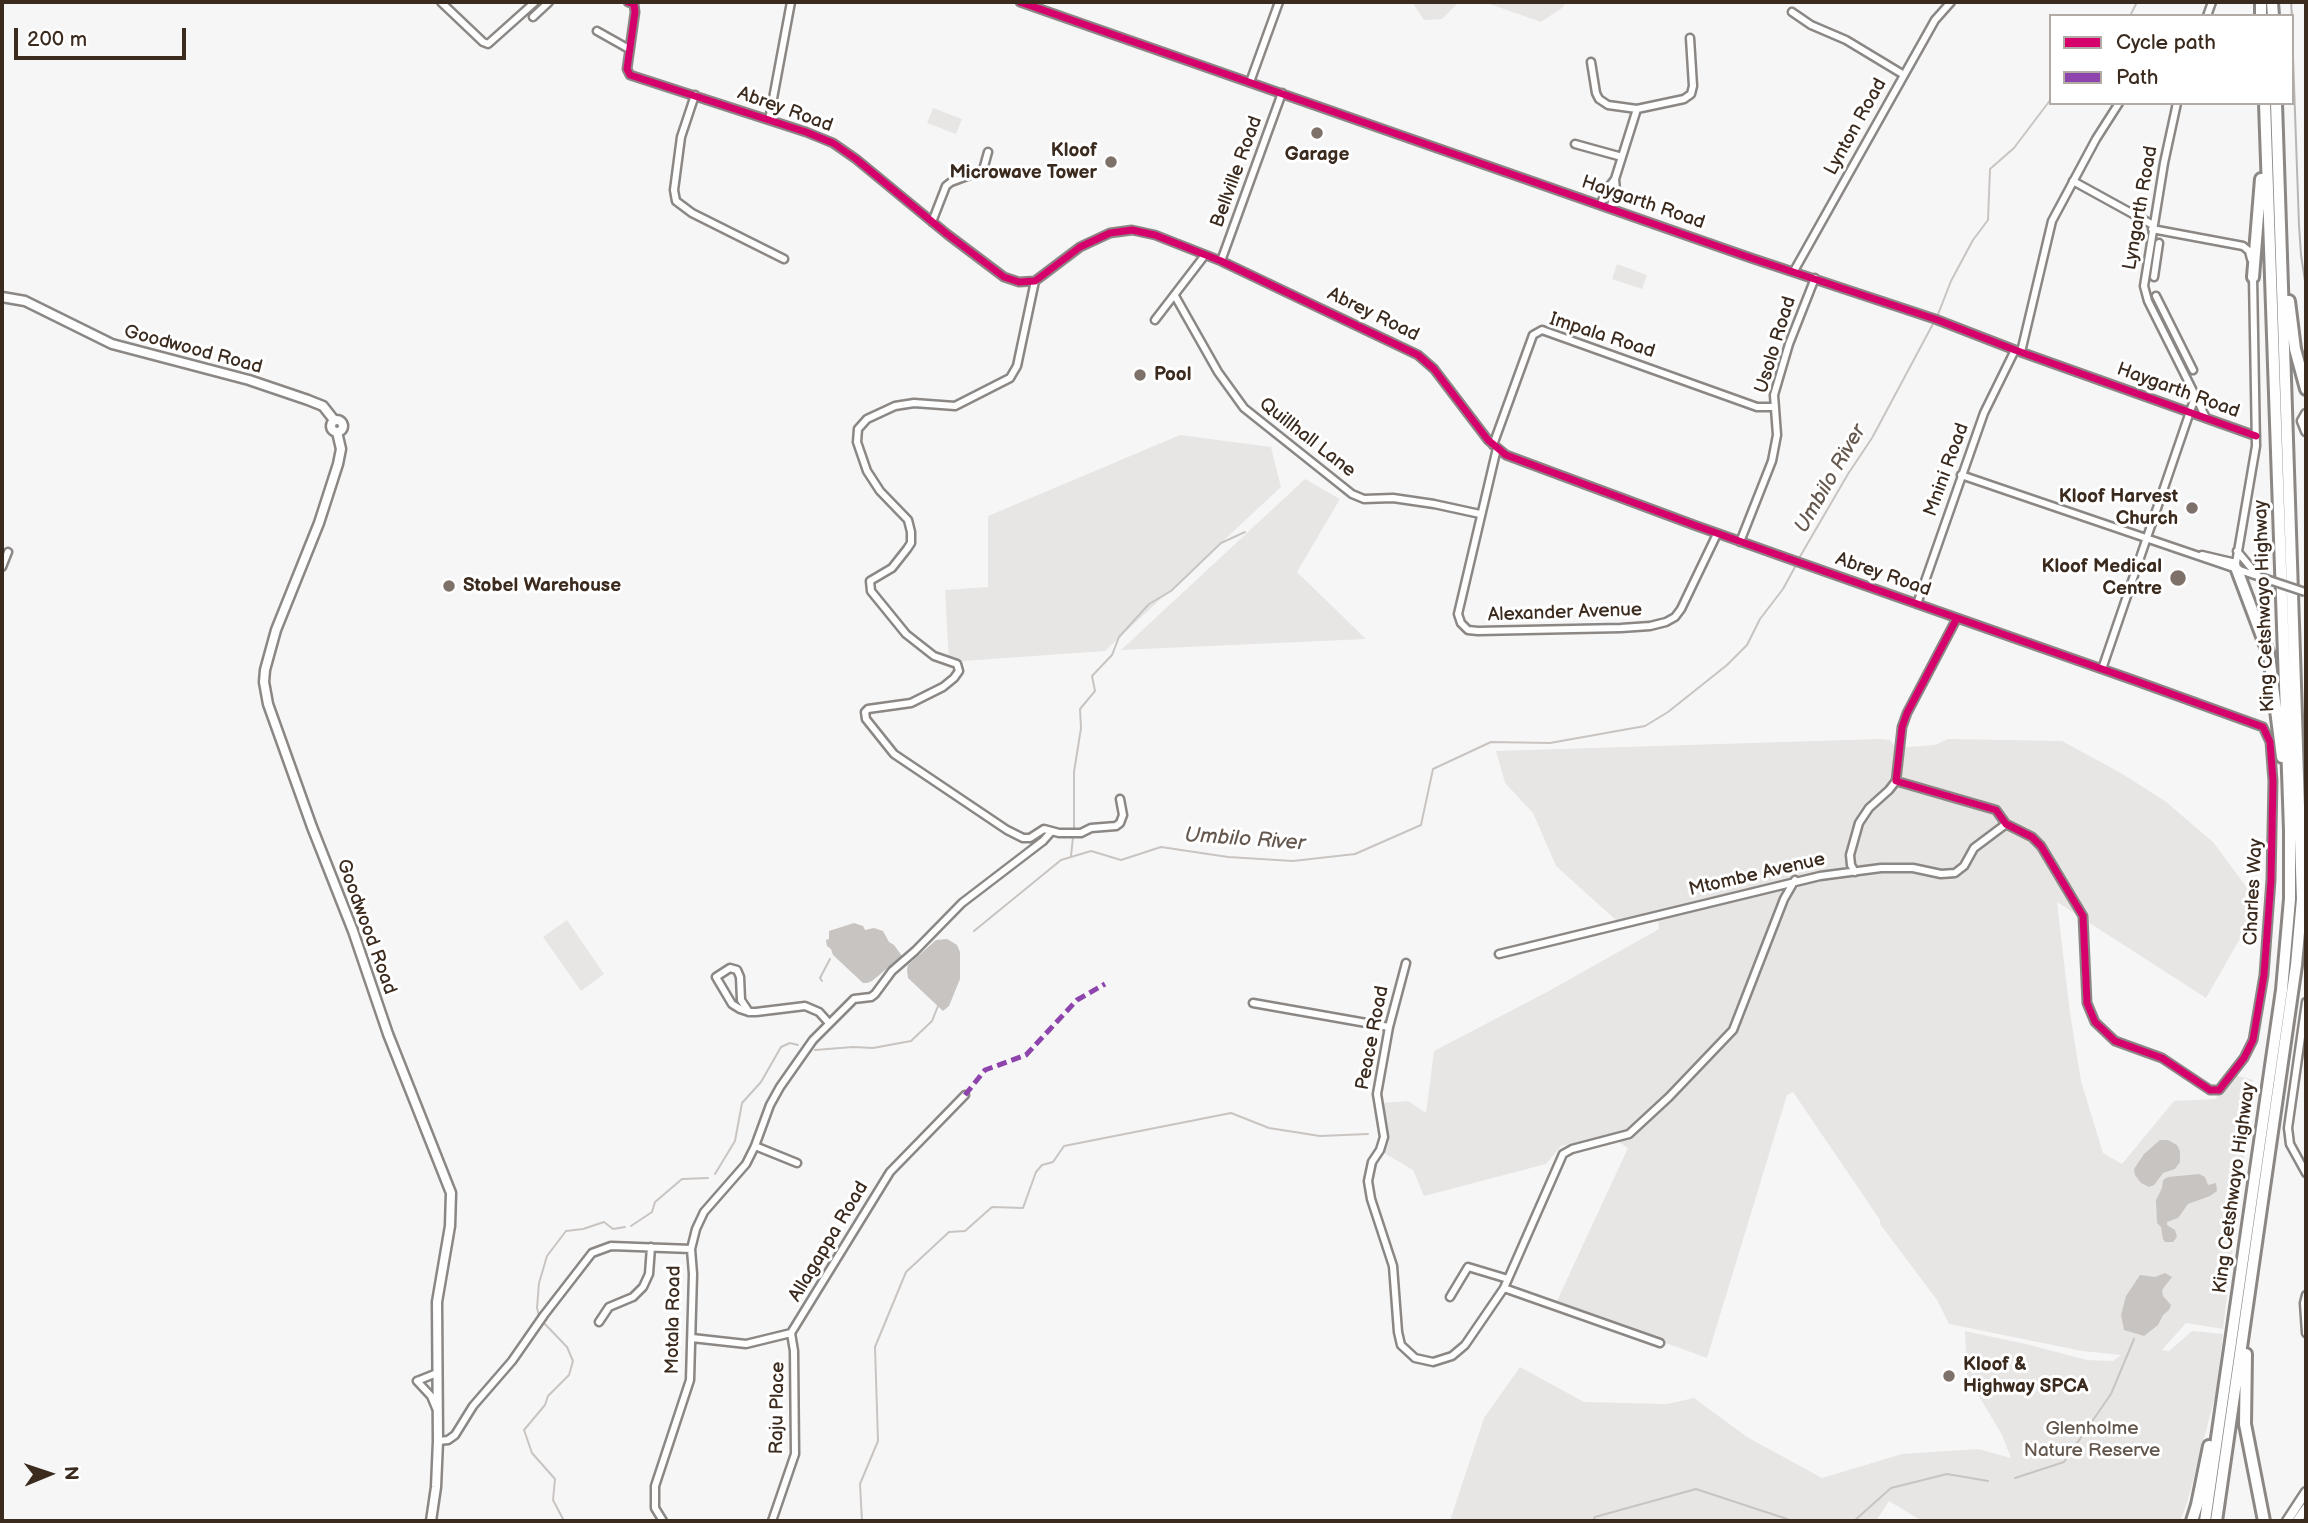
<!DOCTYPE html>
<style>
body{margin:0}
#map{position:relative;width:2308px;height:1523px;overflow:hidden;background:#f7f6f6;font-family:"Balsamiq Sans",sans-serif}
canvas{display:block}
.frame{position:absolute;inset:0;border:4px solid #3b2a1e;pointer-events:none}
.legend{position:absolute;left:2049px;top:14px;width:245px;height:91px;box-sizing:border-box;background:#fff;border:2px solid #b1aaa5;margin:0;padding:9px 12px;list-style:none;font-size:21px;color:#3b2a1e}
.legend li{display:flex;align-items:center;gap:14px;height:35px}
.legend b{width:35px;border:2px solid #b1aaa5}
.north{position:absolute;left:14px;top:1439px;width:70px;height:70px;-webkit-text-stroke:5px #fff;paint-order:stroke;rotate:88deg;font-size:19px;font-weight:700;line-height:28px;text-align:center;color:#3b2a1e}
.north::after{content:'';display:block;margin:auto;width:24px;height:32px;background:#3b2a1e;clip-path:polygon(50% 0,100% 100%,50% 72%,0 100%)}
.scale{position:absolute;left:14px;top:28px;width:172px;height:32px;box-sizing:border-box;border:4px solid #3b2a1e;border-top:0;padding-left:9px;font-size:21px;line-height:24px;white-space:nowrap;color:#3b2a1e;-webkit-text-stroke:5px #fff;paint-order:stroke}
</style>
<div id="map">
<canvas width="2308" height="1523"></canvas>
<div class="frame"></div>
<ul class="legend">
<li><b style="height:9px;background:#d6006c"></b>Cycle path</li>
<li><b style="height:9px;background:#8e44ad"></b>Path</li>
</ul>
<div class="north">N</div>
<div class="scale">200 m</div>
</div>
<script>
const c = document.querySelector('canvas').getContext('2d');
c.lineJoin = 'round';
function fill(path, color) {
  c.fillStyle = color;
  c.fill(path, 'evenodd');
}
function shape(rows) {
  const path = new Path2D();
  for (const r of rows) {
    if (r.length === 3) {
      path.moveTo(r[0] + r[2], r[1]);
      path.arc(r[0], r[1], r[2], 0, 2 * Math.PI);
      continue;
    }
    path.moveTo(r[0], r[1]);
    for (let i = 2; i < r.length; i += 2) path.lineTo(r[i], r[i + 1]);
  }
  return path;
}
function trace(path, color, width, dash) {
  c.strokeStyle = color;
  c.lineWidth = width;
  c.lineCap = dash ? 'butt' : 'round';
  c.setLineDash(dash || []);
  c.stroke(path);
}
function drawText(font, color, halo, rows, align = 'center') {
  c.font = font + ' "Balsamiq Sans",sans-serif';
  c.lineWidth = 6;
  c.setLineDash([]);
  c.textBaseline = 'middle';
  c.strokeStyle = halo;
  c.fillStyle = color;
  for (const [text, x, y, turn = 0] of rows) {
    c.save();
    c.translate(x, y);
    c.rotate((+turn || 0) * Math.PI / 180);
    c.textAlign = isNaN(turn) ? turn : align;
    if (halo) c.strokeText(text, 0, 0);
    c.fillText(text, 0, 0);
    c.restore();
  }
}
fill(shape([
 [1412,2,1459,2,1442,19,1424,20],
 [1484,2,1566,2,1562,8,1541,22],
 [933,108,962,119,956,134,927,123],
 [1617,264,1647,275,1642,289,1612,279],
 [1180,435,1271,447,1281,487,1105,651,949,662,945,590,988,587,988,516],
 [1305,479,1340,499,1297,572,1366,639,1121,650],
 [1879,739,1890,740,1894,745,1907,747,1935,745,1948,739,2062,741,2119,772,2165,801,2214,843,2256,900,2257,909,2206,998,2057,902,2070,1013,2081,1081,2103,1153,2122,1164,2174,1101,2215,1099,2235,1075,2253,1080,2223,1329,2186,1323,2162,1350,2169,1351,2192,1331,2223,1334,2216,1393,2187,1503,2180,1521,1922,1521,1889,1501,1876,1521,1450,1521,1484,1418,1520,1367,1584,1402,1667,1404,1694,1398,1747,1437,1822,1478,1902,1454,1978,1449,2011,1458,2002,1435,1967,1376,1965,1331,2030,1345,2087,1360,2113,1361,2121,1355,2082,1351,1949,1324,1937,1300,1880,1224,1880,1220,1793,1092,1787,1095,1707,1358,1556,1303,1628,1148,1610,1136,1561,1146,1546,1164,1424,1196,1413,1170,1384,1153,1388,1141,1387,1122,1382,1103,1408,1101,1426,1113,1434,1051,1547,992,1659,929,1658,918,1653,912,1617,921,1556,866,1533,813,1505,783,1496,751],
 [567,920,604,974,581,991,543,937]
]), '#e8e6e4');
fill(shape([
 [854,923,863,926,865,930,874,928,883,931,889,942,894,945,902,956,872,981,867,983,863,983,833,955,831,949,827,946,826,940,829,939,829,931],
 [947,939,957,945,960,952,960,979,949,1006,943,1011,908,978,907,970,908,965,936,940],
 [2160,1140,2168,1140,2177,1145,2180,1151,2180,1162,2175,1169,2163,1173,2154,1185,2149,1187,2141,1183,2135,1175,2134,1169,2144,1154],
 [2199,1174,2205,1177,2208,1185,2216,1183,2217,1191,2210,1196,2188,1204,2178,1218,2167,1222,2167,1225,2175,1230,2177,1237,2173,1242,2165,1242,2163,1239,2161,1227,2157,1223,2156,1200,2162,1188,2163,1180,2168,1177],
 [2165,1273,2172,1277,2162,1290,2163,1296,2171,1305,2169,1310,2163,1315,2158,1325,2144,1336,2124,1330,2121,1315,2126,1296,2140,1275,2155,1277]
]), '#c8c4c1');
trace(shape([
 [2130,16,2137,2],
 [1937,317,1951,281,1973,240,1988,220,1990,169,2014,148,2051,99],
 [1798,560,1848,474,1872,438,1934,322],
 [1074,831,1074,772,1081,728,1080,709,1095,691,1092,676,1112,655,1119,637,1149,604,1171,591,1221,543,1245,532],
 [1071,856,1073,837],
 [974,931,1061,860,1091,851,1121,860,1161,847,1228,857,1293,861,1355,854,1421,825,1433,769,1491,742,1550,743,1645,726,1668,712,1727,665,1747,645,1760,619,1783,589,1796,565],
 [822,981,820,978,830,959],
 [815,1050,853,1047,873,1048,911,1041,932,1021,938,1006],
 [715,1174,735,1141,742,1103,761,1082,781,1047,790,1043,798,1045],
 [631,1226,652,1212,655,1202,682,1179,708,1178],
 [539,1316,537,1308,539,1283,547,1256,566,1231,583,1229,604,1222,613,1229,625,1227],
 [542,1321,567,1347,573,1361,569,1375,548,1396,545,1405,524,1430,532,1453,555,1479,553,1500,564,1521],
 [2015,1478,2064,1462,2111,1394,2134,1339],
 [862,1521,860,1484,878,1441,875,1347,906,1272,949,1232,965,1231,992,1207,1023,1208,1036,1172,1042,1165,1053,1162,1064,1146,1231,1113,1269,1128,1320,1136,1368,1134],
 [1593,1521,1595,1517,1696,1489,1793,1521],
 [1854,1521,1891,1488,1947,1474,1988,1481]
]), '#c8c4c1', 2);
const minor = shape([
 [441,2,483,42,488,44,535,2],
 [628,2,634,4,635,12,627,69,630,75,806,132,833,143,856,159,947,234,1004,277,1019,282,1035,281,1080,247,1110,233,1132,230,1155,235,1221,261,1418,355,1434,369,1488,440,1506,455,1694,525,1784,557,2136,681,2263,727,2270,742,2273,781,2271,880,2264,975,2253,1040,2244,1058,2219,1090,2210,1090,2162,1058,2115,1041,2095,1022,2087,1003,2083,916,2041,846,2032,837,2006,824,1996,810,1896,781,1902,727,1907,713,1957,618],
 [1020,2,1751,258,1935,319,2015,350,2256,436],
 [1792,12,1811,25,1846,40,1904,75],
 [2207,16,2212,2],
 [533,17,549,2],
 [597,31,629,49],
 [1591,62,1596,93,1599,99,1608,105,1637,109,1684,99,1691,94,1693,86,1690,38],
 [1250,82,1279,2],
 [695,95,681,137,674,190,676,201,692,213,784,259],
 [769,120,791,2],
 [1575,144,1622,157],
 [2073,181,2153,225],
 [1600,205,1608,188,1615,179],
 [1610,208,1616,191,1615,179,1637,109],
 [932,222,946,186,951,182,983,170,988,152],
 [2152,229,2243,246,2249,251,2251,259],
 [1221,261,1282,93],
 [1794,271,1935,20,1951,2],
 [2154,277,2159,243],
 [1035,281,1017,366,1010,378,955,406,914,403,895,406,867,419,858,429,857,442,867,471,880,491,908,520,911,532,911,543,907,549,892,568,870,581,871,591,906,634,934,656,957,664,959,671,954,678,943,687,911,703,868,709,865,712,866,719,894,754,1007,830,1023,838,1030,838,1044,829,1059,833,1081,833,1091,828,1116,826,1120,823,1123,815,1120,799],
 [1175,296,1218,372,1244,408,1352,494,1364,499,1393,498,1434,504,1480,514],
 [2156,296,2193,370],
 [1155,320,1205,255],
 [2021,352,2052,221,2096,139,2119,103],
 [2196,397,2206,418],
 [1493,445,1533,335,1542,330,1757,407,1774,407],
 [1497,448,1458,614,1461,623,1468,630,1478,631,1621,628,1650,626,1666,622,1675,617,1681,609,1717,534],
 [1961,475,2269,580],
 [1740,542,1772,461,1777,435,1774,395,1789,344,1815,278],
 [2237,551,2258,576],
 [2202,555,2236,563],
 [2,567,8,552],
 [2237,570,2236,563,2256,446,2253,277],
 [1917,604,1984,413,2015,350],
 [2102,669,2194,400,2193,391,2148,301,2144,286,2164,163,2177,103],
 [1855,872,1851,865,1850,855,1859,823,1869,808,1889,790,1896,781],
 [1499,954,1820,876,1881,868,1913,868,1941,874,1955,873,1964,866,1974,848,2006,824],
 [1406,963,1389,1027,1377,1094,1384,1137,1380,1150,1372,1162,1368,1181,1371,1199,1393,1266,1398,1332,1401,1345,1415,1358,1433,1362,1452,1356,1465,1345,1504,1288,1563,1154,1572,1149,1629,1134,1669,1097,1733,1030,1784,899,1795,880],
 [2306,1002,2288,1128,2290,1144,2306,1173],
 [1253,1003,1389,1027],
 [749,1012,741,1000,740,977,737,970,730,968,716,977,732,1004,740,1009,749,1012,756,1012,805,1006,819,1012,829,1023],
 [755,1146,797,1163],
 [1504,1288,1660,1343],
 [2306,1295,2304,1303,2306,1333],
 [1450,1297,1468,1267,1508,1279],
 [599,1322,609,1307,633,1297,643,1287,649,1274,651,1247],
 [692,1338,746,1344,791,1333,890,1172,965,1095],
 [417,1381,431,1396,436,1408],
 [417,1381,437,1373],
 [438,1441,448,1440,455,1435,473,1406,512,1361,544,1315,592,1253,611,1246,691,1249],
 [663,1521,655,1508,655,1486,690,1380,693,1274,691,1249,696,1229,704,1212,746,1164,755,1146,770,1105,780,1087,813,1040,854,999,871,997,875,994,892,971,915,951,962,903,1043,841,1051,832],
 [772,1521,795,1454,794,1351,791,1333]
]);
const tertiary = shape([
 [2,297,25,301,112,344,249,380,308,400,323,406,334,420],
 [2306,414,2302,421,2306,431],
 [337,426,6],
 [337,432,341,449,338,464,319,523,276,630,265,670,264,682,268,704,312,827,353,931,388,1034,451,1193,450,1226,437,1302,438,1441,436,1487,431,1521],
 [2287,1521,2306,1492],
 [2297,1521,2306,1508]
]);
const motorway = shape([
 [2261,2,2261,16],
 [2272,2,2273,16],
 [2253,277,2261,179],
 [2289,301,2295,349,2306,389],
 [2237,570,2269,655,2282,757],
 [2246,1354,2245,1424,2264,1521],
 [2192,1521,2197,1505,2209,1446],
 [2205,1521,2282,990,2290,899,2290,830,2265,103],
 [2216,1521,2296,965,2302,899,2276,103]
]);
trace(minor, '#8b8784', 11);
trace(tertiary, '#8b8784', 13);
trace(motorway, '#8b8784', 16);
trace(minor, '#fefefe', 6);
trace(tertiary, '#fefefe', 8);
trace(motorway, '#fefefe', 10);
trace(shape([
 [2291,2,2292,16],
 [2292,28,2299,225,2301,255,2306,288]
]), '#b8b6b5', 2);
const minorBridge = shape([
 [2269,580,2305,592]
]);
trace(minorBridge, '#8b8784', 11, []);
trace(minorBridge, '#fefefe', 6);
trace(shape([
 [965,1095,985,1070,1026,1055,1077,1000,1105,984]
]), '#8e44ad', 5, [10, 5]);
trace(shape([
 [628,2,634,4,635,12,627,69,630,75,806,132,833,143,856,159,947,234,1004,277,1019,282,1035,281,1080,247,1110,233,1132,230,1155,235,1221,261,1418,355,1434,369,1488,440,1506,455,1694,525,1784,557,2136,681,2263,727,2270,742,2273,781,2271,880,2264,975,2253,1040,2244,1058,2219,1090,2210,1090,2162,1058,2115,1041,2095,1022,2087,1003,2083,916,2041,846,2032,837,2006,824,1996,810,1896,781,1902,727,1907,713,1957,618],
 [1020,2,1751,258,1935,319,2015,350,2256,436]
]), '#d6006c', 7);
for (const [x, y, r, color] of [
 [1317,133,7,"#7d716a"],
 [1111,162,7,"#7d716a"],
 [1140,375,7,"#7d716a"],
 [2192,508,7,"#7d716a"],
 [2178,578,9,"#7d716a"],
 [449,586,7,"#7d716a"],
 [1949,1376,7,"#7d716a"]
]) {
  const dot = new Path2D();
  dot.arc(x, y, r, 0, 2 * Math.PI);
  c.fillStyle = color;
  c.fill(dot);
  trace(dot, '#fff', 2.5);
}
drawText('19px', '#3b2a1e', '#fff', [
 ["Abrey Road",785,110,20],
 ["Lynton Road",1856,127,-61],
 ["Bellville Road",1237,172,-70],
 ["Haygarth Road",1643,203,19],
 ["Lyngarth Road",2141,208,-80],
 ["Abrey Road",1373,315,26],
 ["Impala Road",1602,336,18],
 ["Usolo Road",1776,345,-73],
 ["Goodwood Road",193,350,15],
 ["Haygarth Road",2178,391,20],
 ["Quillhall Lane",1307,438,38],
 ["Mnini Road",1947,470,-70],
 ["Abrey Road",1883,575,19],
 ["King Cetshwayo Highway",2265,606,-92],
 ["Alexander Avenue",1565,613,-2],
 ["Mtombe Avenue",1757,875,-13],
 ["Charles Way",2254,892,-87],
 ["Goodwood Road",366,927,70],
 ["Peace Road",1373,1038,-79],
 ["King Cetshwayo Highway",2235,1188,-82],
 ["Allagappa Road",829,1242,-59],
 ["Motala Road",674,1320,-89],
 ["Raju Place",778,1408,-89]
]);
drawText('bold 19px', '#3b2a1e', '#fff', [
 ["Kloof",1097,151],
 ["Microwave Tower",1097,173],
 ["Garage",1317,155,"center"],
 ["Pool",1154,375,"left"],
 ["Kloof Harvest",2178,497],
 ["Church",2178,519],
 ["Kloof Medical",2162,567],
 ["Centre",2162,589],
 ["Stobel Warehouse",463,586,"left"],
 ["Kloof &",1963,1365,"left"],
 ["Highway SPCA",1963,1387,"left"]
], 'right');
drawText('19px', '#63564c', '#fff', [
 ["Glenholme",2092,1429],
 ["Nature Reserve",2092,1451]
]);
drawText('italic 21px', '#65584f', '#fff', [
 ["Umbilo River",1831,479,-60],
 ["Umbilo River",1245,840,4]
]);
</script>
